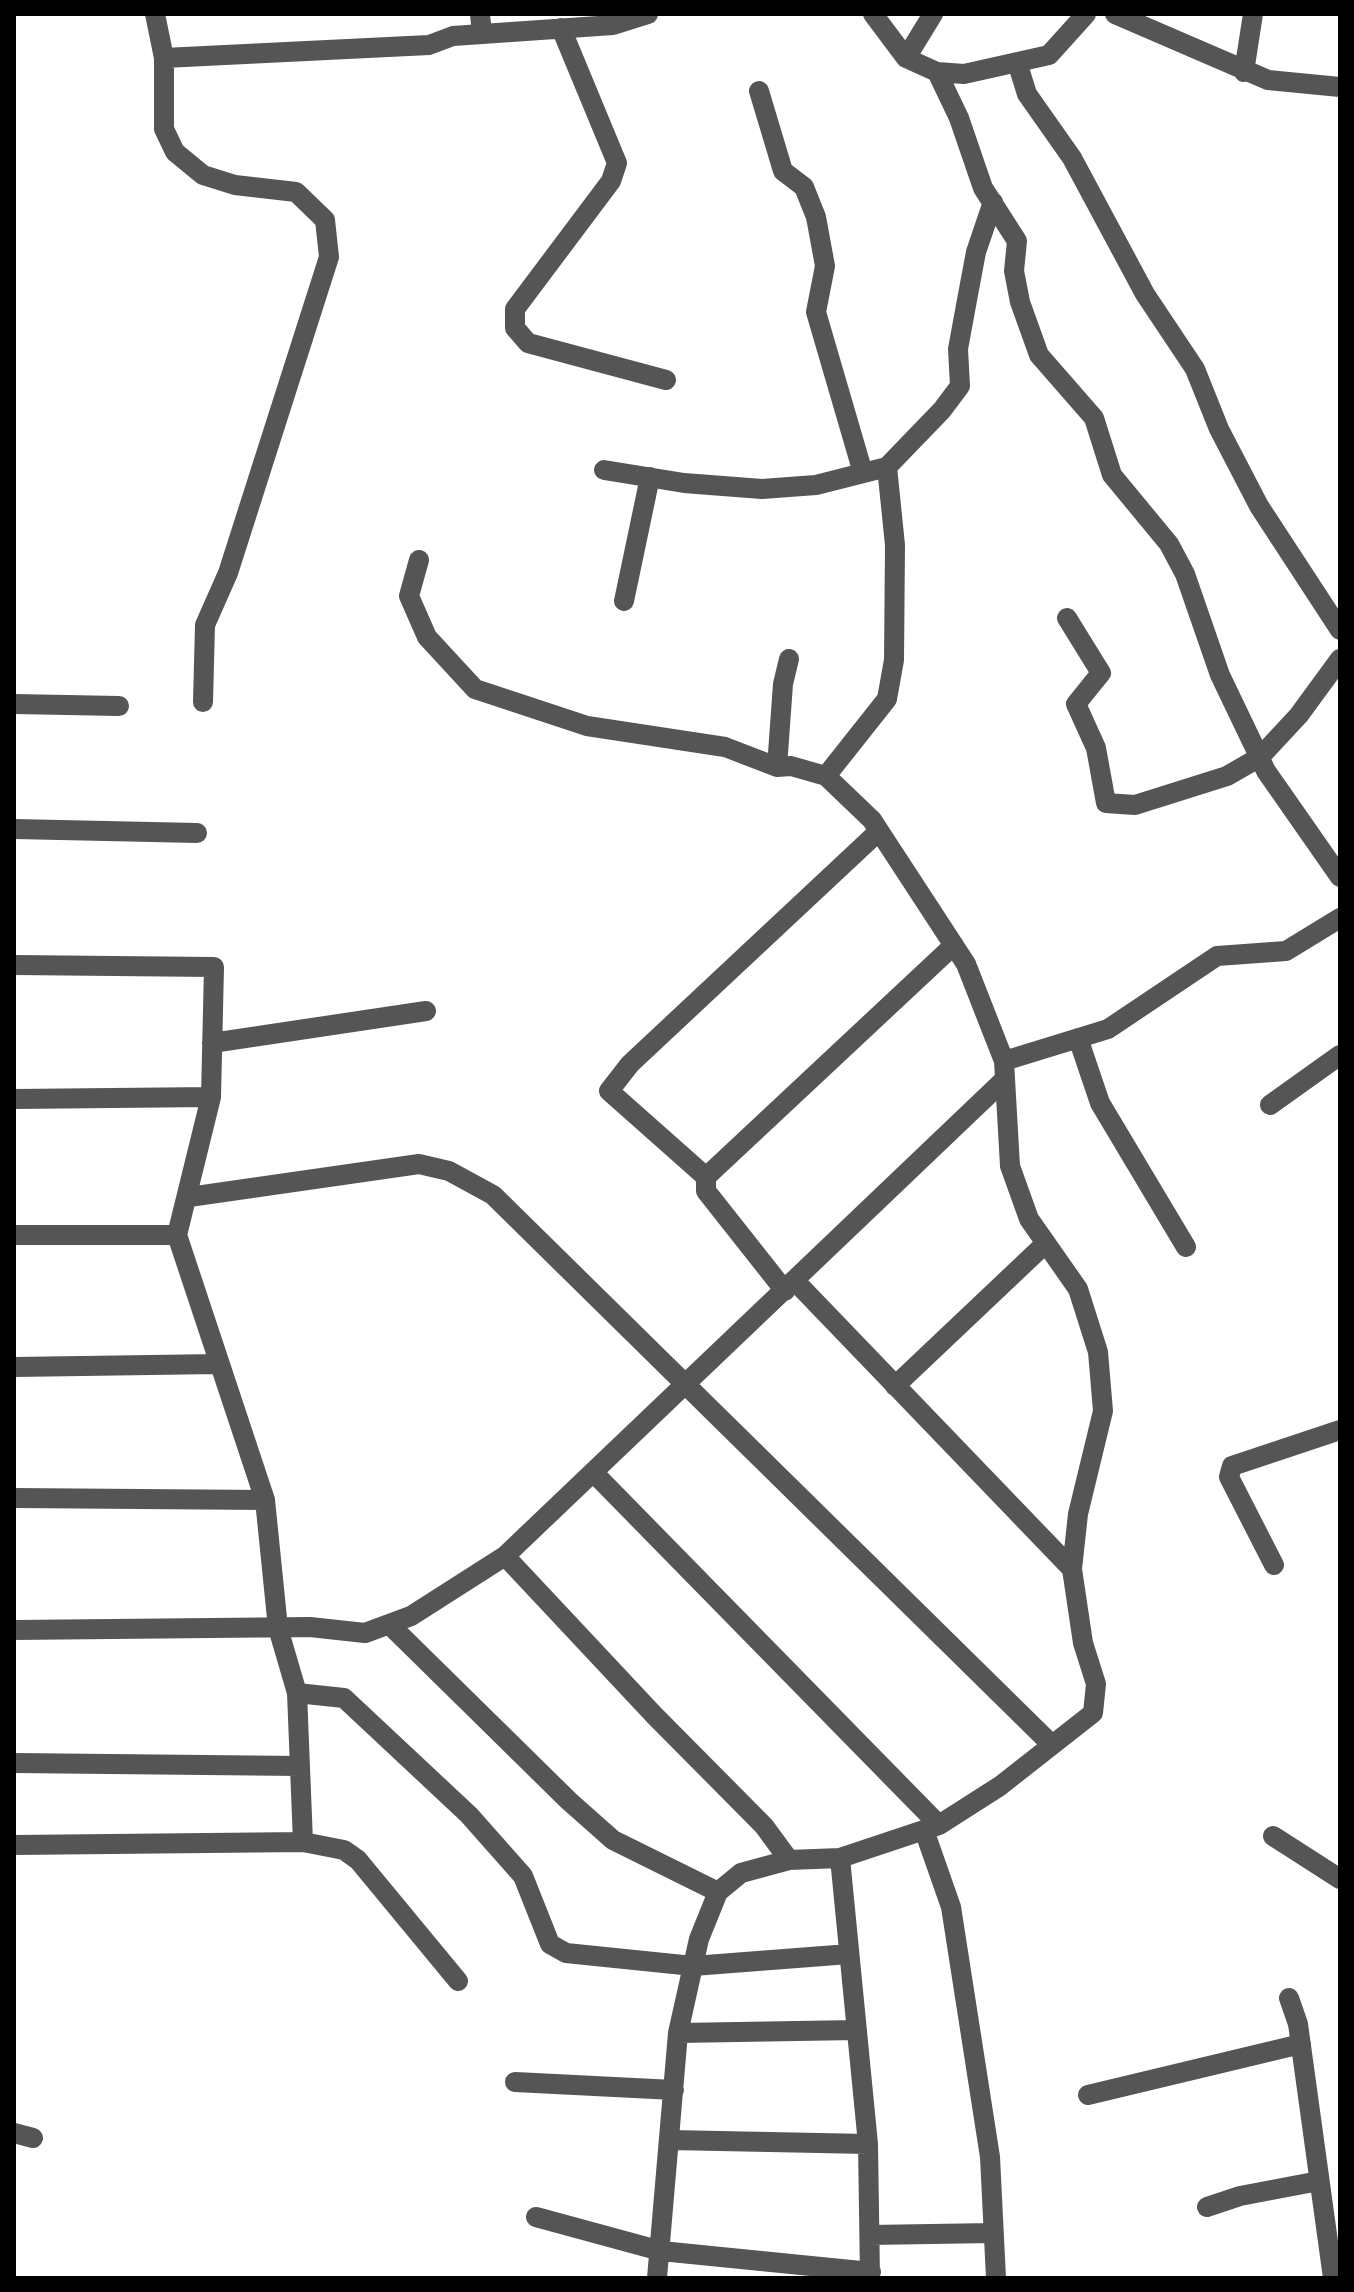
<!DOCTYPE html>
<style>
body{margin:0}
#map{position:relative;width:1354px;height:2292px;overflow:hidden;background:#fff;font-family:"Source Sans 3",sans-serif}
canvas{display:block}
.frame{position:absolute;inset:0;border:16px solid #000;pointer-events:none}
</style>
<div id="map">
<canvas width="1354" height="2292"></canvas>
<div class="frame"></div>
</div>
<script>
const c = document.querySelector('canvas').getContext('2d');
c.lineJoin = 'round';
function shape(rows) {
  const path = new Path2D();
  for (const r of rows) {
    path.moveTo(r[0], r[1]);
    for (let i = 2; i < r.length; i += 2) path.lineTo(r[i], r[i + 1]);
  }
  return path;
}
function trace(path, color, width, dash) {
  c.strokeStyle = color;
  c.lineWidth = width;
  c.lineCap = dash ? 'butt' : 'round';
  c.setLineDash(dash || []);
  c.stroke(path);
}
trace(shape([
 [155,14,164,58,164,129,175,152,203,175,235,185,296,192,325,220,329,257,228,573,205,625,203,702],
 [480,14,482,34],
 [873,14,906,58,937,72,964,74,1049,55,1086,14],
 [1115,14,1268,80,1340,87],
 [561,28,617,163,611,181,515,309,515,328,528,343,666,380],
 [164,58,429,45,453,36,613,25,648,14],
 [906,58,933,14],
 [1017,62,1027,94,1072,158,1145,294,1195,369,1219,429,1259,506,1340,630],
 [937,72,959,118,983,188,1017,241,1014,271,1020,302,1039,355,1094,418,1112,475,1169,544,1185,574,1220,675,1266,771,1340,877],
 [1244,72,1253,14],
 [759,91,783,171,804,187,816,217,825,266,816,312,863,473],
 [604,470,684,483,762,489,816,485,887,467,942,410,960,386,958,349,967,300,976,252,993,202],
 [419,560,409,596,427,637,475,689,587,726,725,747,777,767,791,766,826,776,887,699,894,660,895,545,887,467],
 [624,601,650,477],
 [1067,618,1101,673,1076,704,1096,748,1106,803,1135,805,1227,776,1260,757,1299,715,1340,659],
 [14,704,119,706],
 [777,767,783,684,789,659],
 [14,829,197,833],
 [14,965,214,967,211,1097,177,1235,265,1500,278,1628,297,1693,303,1842],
 [1078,1038,1100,1103,1186,1247],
 [212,1043,426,1011],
 [1004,1061,1108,1029,1217,956,1286,951,1340,918],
 [14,1099,211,1097],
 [1270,1105,1340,1055],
 [706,1177,609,1091,630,1064,879,831],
 [189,1197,419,1164,449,1171,493,1195,1052,1745],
 [14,1235,177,1235],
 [795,1281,1072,1569],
 [785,1291,706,1191,706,1177,954,945],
 [14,1367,219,1364],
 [895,1386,1046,1243],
 [593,1472,939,1825],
 [14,1498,265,1500],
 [505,1556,654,1715,764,1826,789,1860],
 [1274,1565,1229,1477,1232,1466,1340,1430],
 [389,1624,569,1801,613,1840,718,1892],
 [14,1630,310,1627,365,1633,411,1616,505,1556,1005,1079],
 [297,1693,344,1698,469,1815,523,1876,550,1944,566,1953,693,1966,849,1954],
 [14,1763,300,1766],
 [924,1830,951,1907,990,2157,996,2278],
 [1273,1836,1340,1879],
 [14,1845,303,1842,344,1850,358,1860,458,1981],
 [840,1858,868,2144,870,2278],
 [1289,1998,1298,2024,1333,2278],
 [678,2033,857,2030],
 [515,2082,674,2090],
 [1088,2095,1301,2044],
 [14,2133,33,2138],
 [670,2140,868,2144],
 [1207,2207,1240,2196,1319,2181],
 [536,2217,661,2251,871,2272],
 [870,2235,992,2233],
 [657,2278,678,2033,699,1939,718,1892,741,1873,789,1860,840,1858,939,1825,1000,1786,1093,1713,1096,1684,1083,1643,1072,1569,1078,1514,1103,1411,1098,1352,1078,1289,1029,1219,1010,1166,1004,1061,966,964,872,820,826,776]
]), '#555', 20);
</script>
